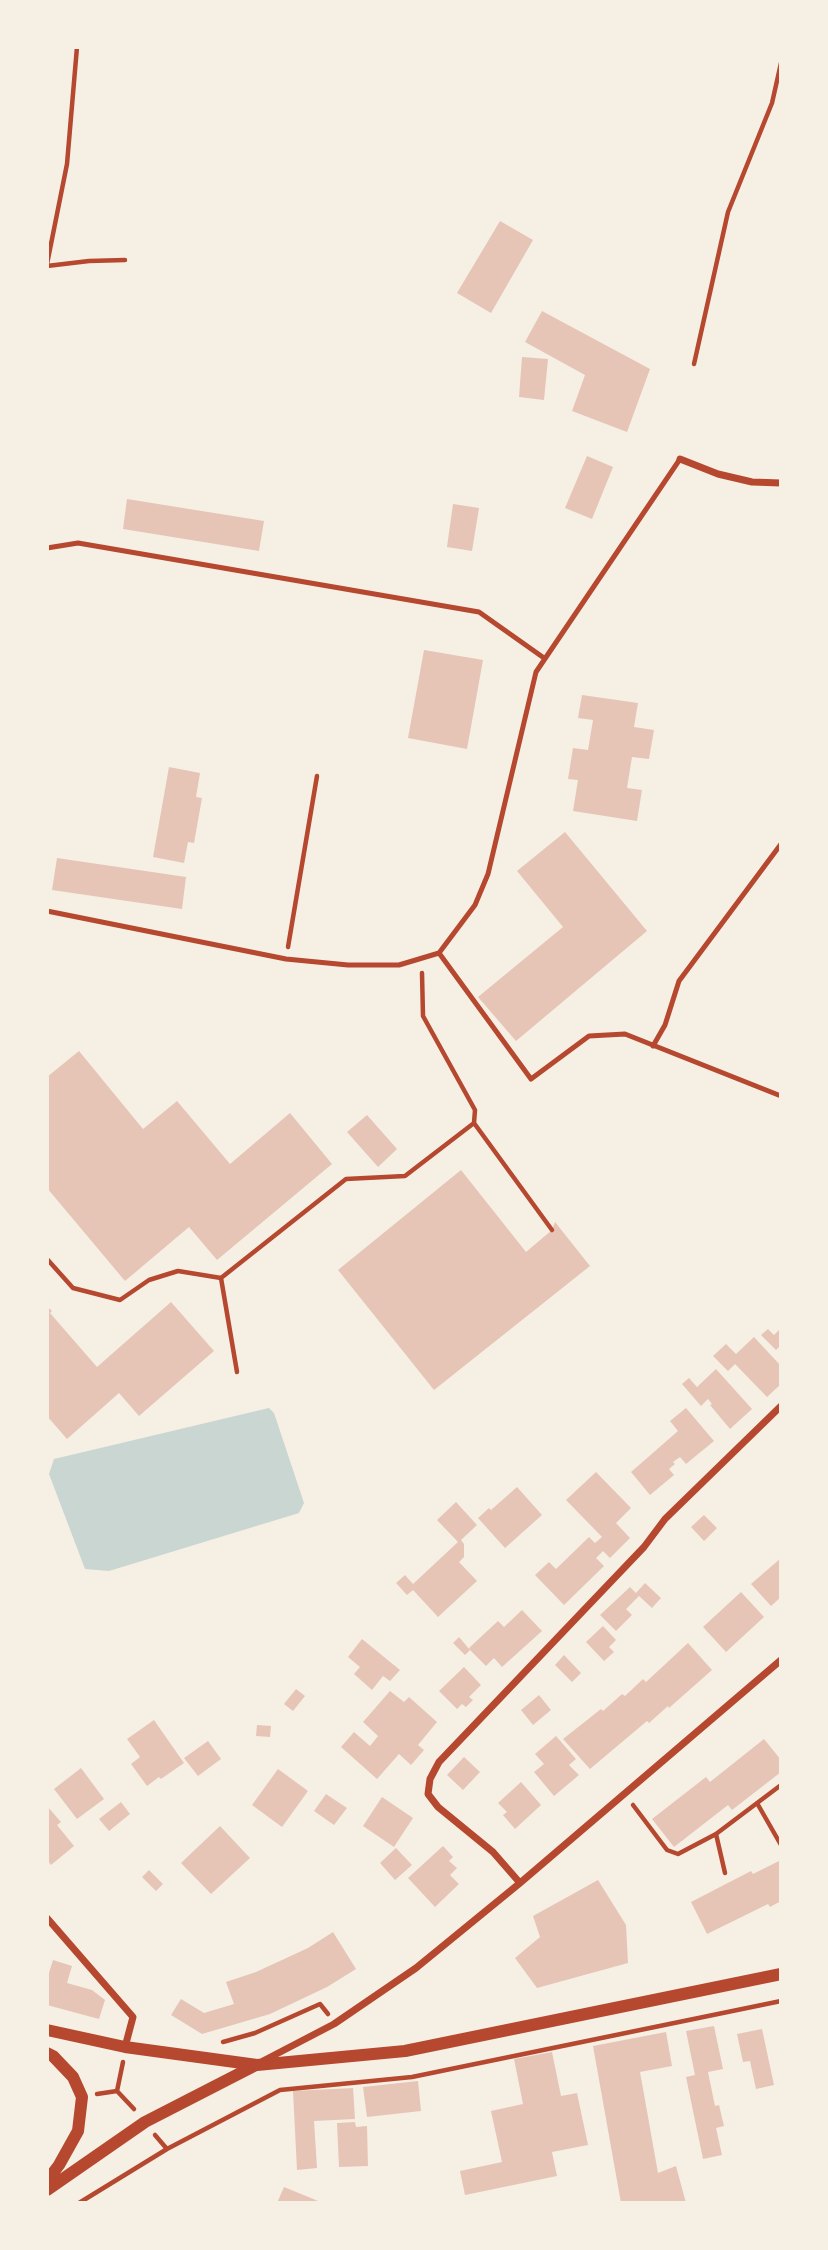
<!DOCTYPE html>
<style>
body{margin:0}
#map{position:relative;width:828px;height:2250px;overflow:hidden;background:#f6efe4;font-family:"DM Sans",sans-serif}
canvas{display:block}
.frame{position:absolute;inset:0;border:49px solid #f6efe4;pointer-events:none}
</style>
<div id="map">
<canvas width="828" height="2250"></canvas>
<div class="frame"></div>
</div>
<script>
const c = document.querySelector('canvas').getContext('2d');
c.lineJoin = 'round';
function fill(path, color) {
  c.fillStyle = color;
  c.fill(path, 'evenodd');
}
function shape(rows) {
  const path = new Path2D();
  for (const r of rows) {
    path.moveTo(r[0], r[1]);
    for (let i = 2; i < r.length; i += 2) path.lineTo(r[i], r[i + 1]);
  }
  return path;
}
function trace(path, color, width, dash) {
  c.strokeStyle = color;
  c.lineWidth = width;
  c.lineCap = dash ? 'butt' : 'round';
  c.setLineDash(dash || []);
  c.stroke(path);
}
fill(shape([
 [269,1408,274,1413,304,1503,299,1513,109,1571,85,1569,49,1474,54,1459]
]), '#c9d6d2');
fill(shape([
 [500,221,533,240,491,313,457,293],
 [542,311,650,369,627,432,572,411,585,375,525,342],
 [522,357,548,359,544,400,519,397],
 [587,456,613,467,592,519,565,508],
 [127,499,264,521,259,551,123,529],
 [453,504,479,508,472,551,447,547],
 [424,650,483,660,467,749,408,738],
 [582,695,638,703,634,727,654,730,649,759,632,757,627,788,642,790,637,821,573,811,578,780,568,779,573,748,588,750,593,720,578,718],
 [169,767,200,773,196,797,202,798,194,843,188,842,184,863,153,857],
 [565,832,647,931,516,1041,478,997,563,927,517,871],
 [57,858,186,877,182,909,52,890],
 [79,1051,143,1129,177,1101,230,1164,290,1113,332,1164,217,1260,189,1227,125,1281,47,1188,47,1077],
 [367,1115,397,1149,378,1167,347,1132],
 [461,1170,526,1252,552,1230,555,1222,590,1266,434,1390,338,1270],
 [171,1302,214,1351,139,1416,119,1393,67,1439,47,1416,47,1306,52,1311,50,1313,97,1367],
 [781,1328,781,1345,776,1350,761,1335,768,1329,774,1335],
 [754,1337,781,1366,781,1384,767,1397,735,1364,728,1371,713,1356,726,1344,736,1354],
 [716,1369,752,1409,730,1429,710,1405,712,1404,708,1399,701,1406,682,1384,689,1378,697,1387],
 [686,1408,714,1441,686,1464,680,1457,673,1462,675,1464,669,1469,674,1475,650,1495,631,1472,678,1431,670,1421],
 [596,1472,631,1508,616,1523,630,1538,610,1558,603,1551,596,1558,604,1566,564,1605,535,1575,549,1562,556,1569,589,1537,595,1543,602,1537,566,1500],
 [517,1487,542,1515,505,1548,478,1518,489,1508,491,1510],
 [456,1502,477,1525,461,1540,464,1544,464,1557,459,1562,477,1581,438,1617,413,1590,407,1595,396,1583,405,1575,413,1584,458,1542,437,1520],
 [704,1515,717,1528,704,1541,691,1527],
 [781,1558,781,1597,771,1606,751,1584],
 [645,1583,661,1598,652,1608,639,1596,626,1609,632,1615,616,1631,600,1615,630,1587,636,1593],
 [741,1592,764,1617,726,1652,703,1627],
 [522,1610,542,1631,502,1667,494,1658,486,1666,470,1650,465,1655,453,1643,459,1637,470,1650,469,1648,498,1621,504,1627],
 [603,1626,616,1640,609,1647,614,1652,604,1661,586,1642],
 [362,1639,400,1670,390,1681,383,1676,372,1690,354,1674,360,1667,348,1657],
 [688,1643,712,1670,669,1708,668,1706,649,1723,647,1721,590,1769,563,1739,601,1709,603,1711,622,1694,625,1696,643,1679,646,1682],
 [564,1655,581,1673,572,1682,555,1665],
 [464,1667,481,1685,469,1697,473,1700,466,1707,462,1704,457,1709,439,1691],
 [296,1689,305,1696,293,1711,284,1704],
 [390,1691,404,1702,409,1697,437,1722,418,1745,424,1750,411,1765,399,1754,377,1779,341,1747,354,1732,370,1746,378,1736,363,1722],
 [539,1695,551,1710,533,1725,521,1710],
 [154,1720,184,1763,161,1779,159,1777,147,1786,131,1764,140,1757,127,1739],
 [257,1725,271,1726,270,1737,256,1736],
 [556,1736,576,1759,569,1765,579,1775,554,1796,534,1772,544,1764,535,1754],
 [764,1739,781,1760,781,1772,732,1810,728,1805,674,1847,652,1819,706,1777,710,1782],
 [208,1741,221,1759,198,1776,184,1758],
 [464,1757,480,1772,463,1790,447,1775],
 [81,1768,104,1799,77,1819,54,1789],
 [278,1769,308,1791,282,1827,252,1805],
 [521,1782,541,1805,515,1829,503,1815,507,1812,498,1803],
 [326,1794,347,1808,334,1825,314,1811],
 [382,1797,413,1818,394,1847,363,1826],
 [121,1802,130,1814,109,1831,99,1819],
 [47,1806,61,1822,57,1825,74,1846,51,1865,47,1860],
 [220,1826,250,1858,211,1894,181,1863],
 [443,1846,453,1857,449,1861,457,1868,450,1875,459,1884,435,1907,408,1878],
 [396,1848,412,1865,395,1880,380,1863],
 [781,1860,781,1901,770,1907,768,1904,707,1934,691,1902,751,1871,753,1874],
 [149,1870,163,1884,156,1891,142,1877],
 [598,1880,626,1925,628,1963,537,1988,515,1958,540,1937,533,1916],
 [333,1932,356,1969,327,1987,270,2014,202,2034,171,2015,181,1999,204,2013,234,2004,226,1982,256,1972,308,1948],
 [53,1960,72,1966,67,1983,92,1990,105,2000,99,2019,47,2005,47,1979],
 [714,2026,723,2069,708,2072,715,2106,719,2105,724,2126,716,2128,722,2155,703,2159,686,2077,695,2075,686,2031],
 [762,2029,774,2085,756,2089,750,2061,743,2062,737,2034],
 [666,2032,672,2066,640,2072,658,2173,676,2166,686,2203,621,2203,593,2046],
 [552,2052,561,2096,577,2093,588,2145,552,2152,557,2176,465,2195,460,2171,502,2162,491,2111,523,2104,514,2059],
 [418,2081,421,2111,367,2117,363,2087],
 [353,2088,355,2119,314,2121,317,2168,297,2170,293,2091],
 [355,2122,356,2127,367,2126,368,2166,339,2167,337,2123],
 [284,2187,323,2203,277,2203]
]), '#e6c5b7');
trace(shape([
 [47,264,67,164,77,47],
 [47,266,89,261,125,260],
 [694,364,728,212,772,103,781,63],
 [288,947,317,776],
 [422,973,423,1016,475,1110,474,1123],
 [47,1259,73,1288,120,1300,149,1280,178,1271,221,1278,346,1179,405,1176,474,1123,552,1230],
 [221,1278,237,1372],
 [757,1803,781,1845],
 [633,1805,667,1850,678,1854,716,1834,781,1785],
 [716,1834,725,1873],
 [223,2042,255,2033,320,2004,328,2014],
 [123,2062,117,2091,134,2109],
 [97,2094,117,2091],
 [155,2135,167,2149],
 [79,2203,167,2149,280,2090,412,2077,781,2001]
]), '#b5482f', 4.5);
trace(shape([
 [680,459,536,672,488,874,475,905,439,953,531,1079,589,1036,625,1034,781,1096],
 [47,548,78,543,479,612,544,658],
 [47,911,286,959,348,965,399,965,439,953],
 [653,1046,665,1025,679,981,781,844]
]), '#b5482f', 5);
trace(shape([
 [680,459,718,474,752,482,781,483],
 [520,1883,493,1852,438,1807,428,1794,430,1779,439,1762,644,1547,665,1519,781,1406],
 [47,1918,133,2017,125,2047],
 [263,2061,334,2024,416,1968,520,1883,781,1660]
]), '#b5482f', 7);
trace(shape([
 [47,2030,125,2047,257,2065,405,2051,781,1974],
 [47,2053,53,2056,73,2077,82,2097,78,2131,59,2165,47,2181],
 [47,2190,145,2122,256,2065]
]), '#b5482f', 12);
</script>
